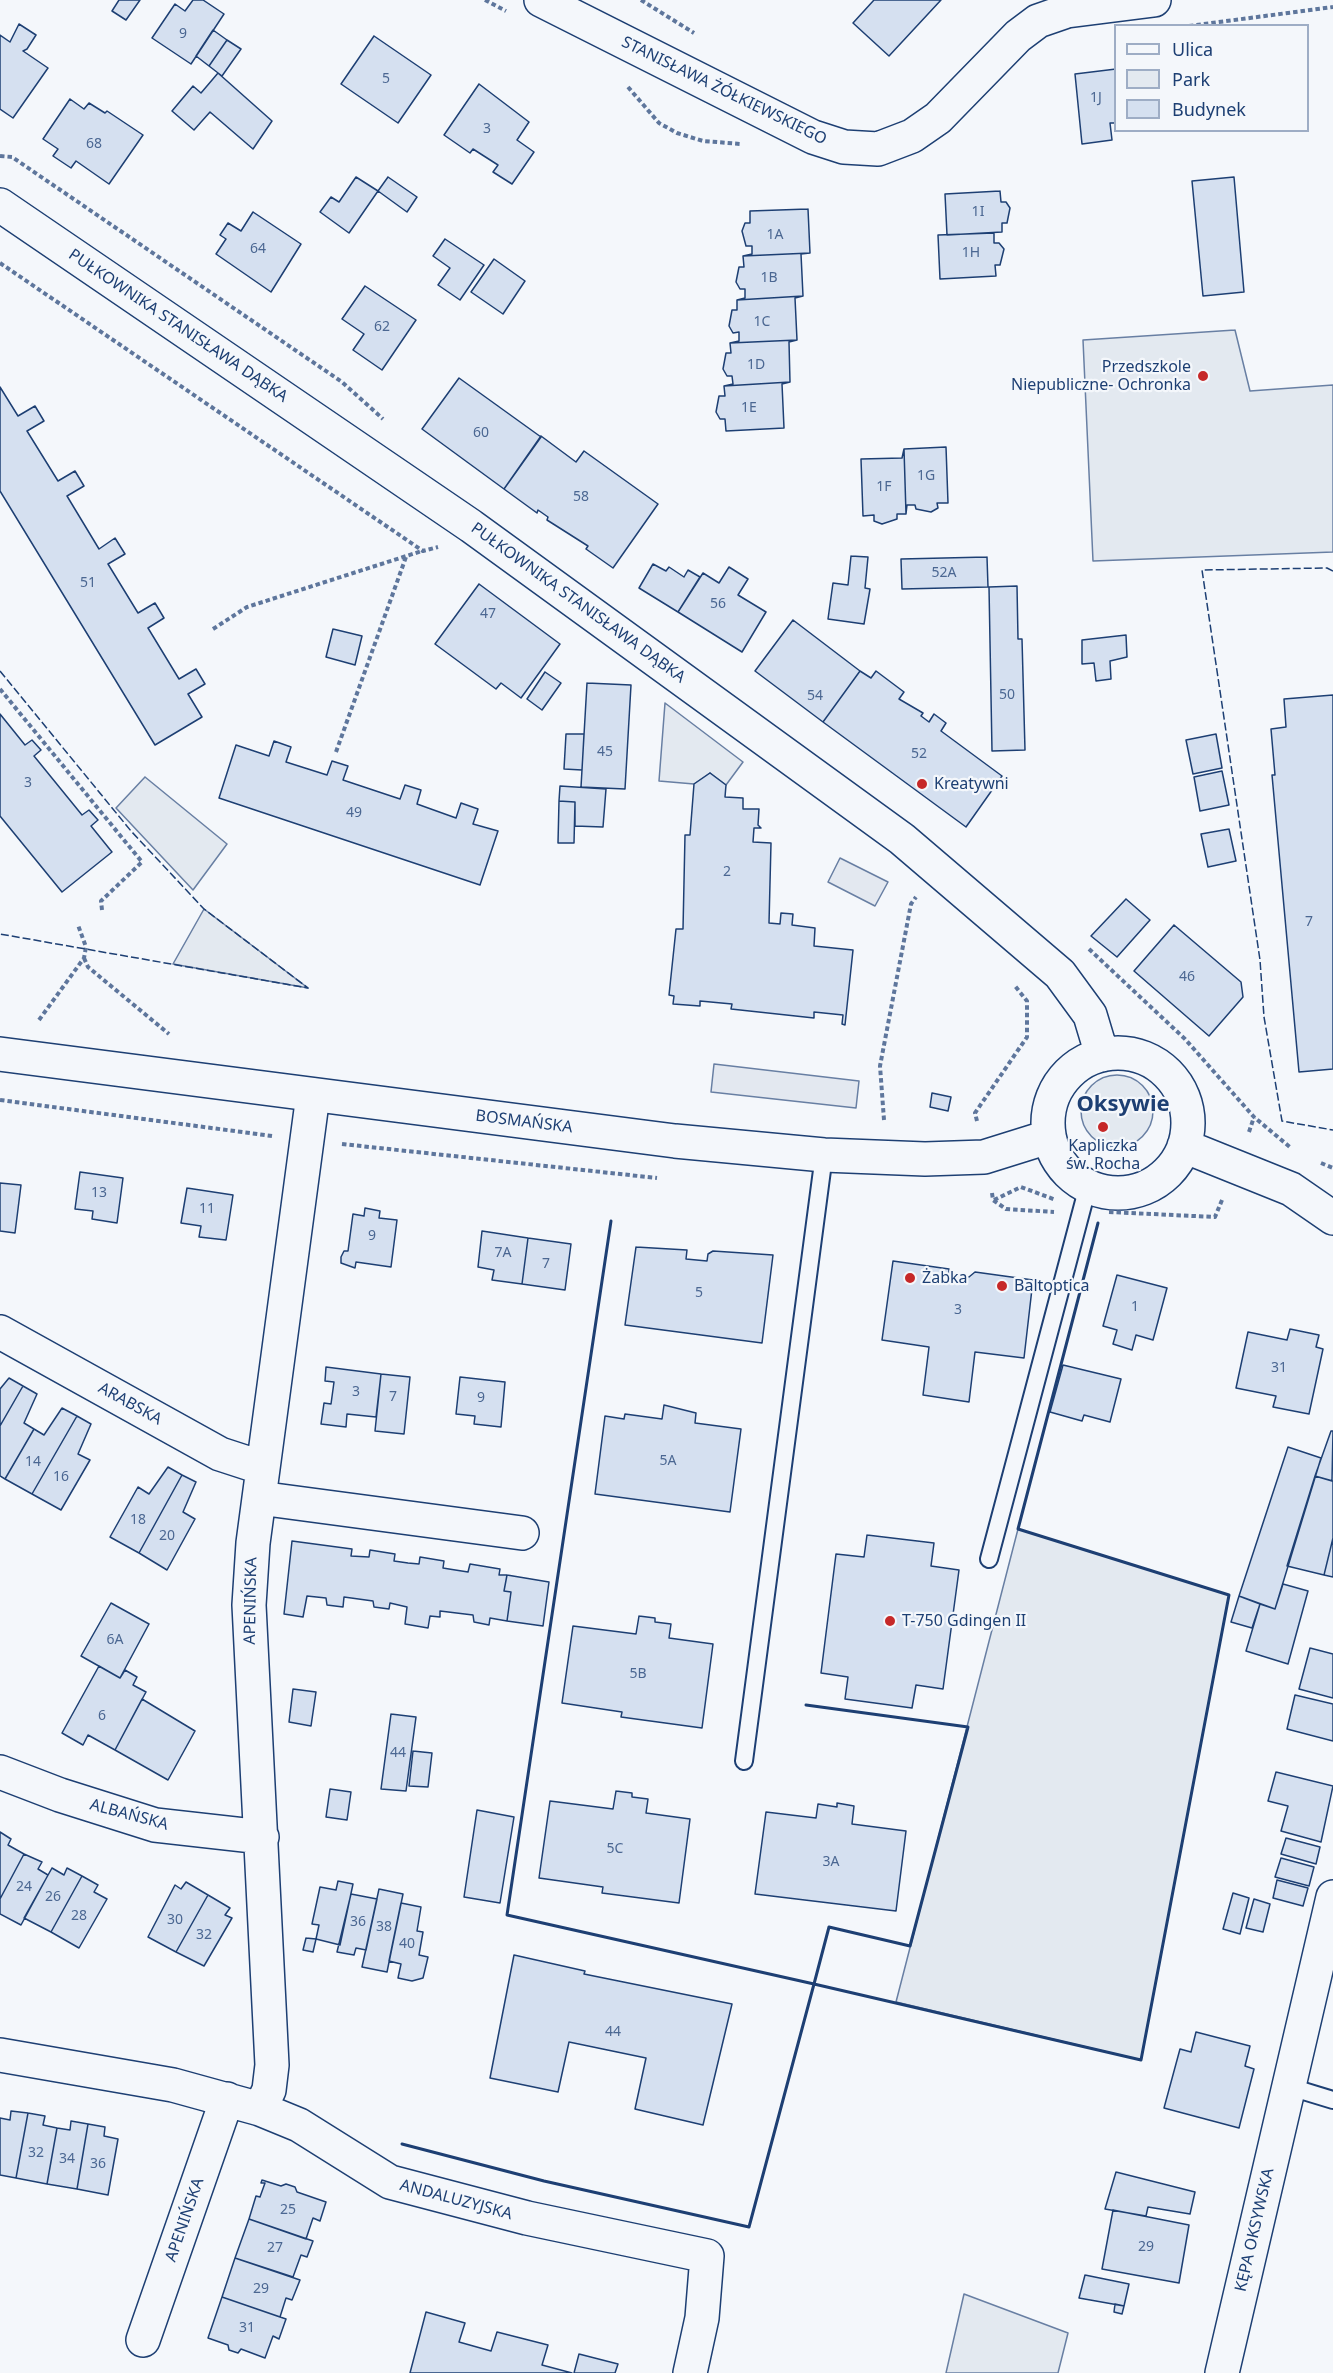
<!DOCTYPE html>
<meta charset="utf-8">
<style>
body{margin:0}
#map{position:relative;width:1333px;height:2373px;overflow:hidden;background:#f4f7fb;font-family:"Noto Sans",sans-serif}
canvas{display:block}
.legend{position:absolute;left:1114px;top:24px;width:195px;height:108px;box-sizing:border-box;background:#f4f7fb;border:2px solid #9eadc5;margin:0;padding:8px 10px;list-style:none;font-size:18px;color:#1d3f73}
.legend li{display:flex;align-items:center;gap:12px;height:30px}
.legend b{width:30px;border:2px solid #9eadc5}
</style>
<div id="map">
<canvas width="1333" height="2373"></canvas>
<ul class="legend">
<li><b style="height:8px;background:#f4f7fb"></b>Ulica</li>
<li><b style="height:16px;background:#e3e9f0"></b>Park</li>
<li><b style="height:16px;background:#d5e0f0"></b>Budynek</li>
</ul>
</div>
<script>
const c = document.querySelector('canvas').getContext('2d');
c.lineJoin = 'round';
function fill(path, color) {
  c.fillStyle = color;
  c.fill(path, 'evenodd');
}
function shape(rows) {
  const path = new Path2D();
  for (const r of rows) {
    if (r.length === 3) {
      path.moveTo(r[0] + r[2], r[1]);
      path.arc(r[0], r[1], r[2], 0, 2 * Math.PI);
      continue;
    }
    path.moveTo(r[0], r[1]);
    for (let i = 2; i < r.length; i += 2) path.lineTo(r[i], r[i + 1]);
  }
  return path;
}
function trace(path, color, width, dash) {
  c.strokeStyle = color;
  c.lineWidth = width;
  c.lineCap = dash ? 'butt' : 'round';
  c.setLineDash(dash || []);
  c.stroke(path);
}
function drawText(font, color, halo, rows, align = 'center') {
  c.font = font + ' "Noto Sans",sans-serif';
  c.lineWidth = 4.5;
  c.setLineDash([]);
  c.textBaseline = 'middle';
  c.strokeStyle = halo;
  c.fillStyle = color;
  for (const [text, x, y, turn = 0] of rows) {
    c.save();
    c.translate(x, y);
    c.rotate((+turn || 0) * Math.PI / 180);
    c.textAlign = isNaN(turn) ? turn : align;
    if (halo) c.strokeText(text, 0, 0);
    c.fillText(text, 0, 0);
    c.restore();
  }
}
const green = shape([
 [1235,330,1250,391,1333,385,1333,552,1093,561,1083,340,1235,330],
 [665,703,743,762,726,785,710,773,694,784,659,781,665,703],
 [145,777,227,844,193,890,116,808,145,777],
 [204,909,308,988,173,964,204,909],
 [1117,1111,36],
 [1018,1529,1229,1595,1141,2060,896,2002,1018,1529],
 [964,2294,1068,2333,1058,2373,946,2373,964,2294]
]);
fill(green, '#e3e9f0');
trace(green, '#687fa3', 1.5);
const parking = shape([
 [840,858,888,882,875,906,828,882,840,858],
 [714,1064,859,1081,856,1108,711,1092,714,1064]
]);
fill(parking, '#e3e8f0');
trace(parking, '#687fa3', 1.5);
const building = shape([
 [119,0,140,0,126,20,112,11,119,0],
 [193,0,203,0,224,14,191,64,152,38,175,4,185,11,193,0],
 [874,0,941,0,889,56,853,23,874,0],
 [19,24,36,35,27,49,23,51,48,68,13,118,0,109,0,35,10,42,19,24],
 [213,30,227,40,209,66,196,56,213,30],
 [374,36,431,75,398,123,341,84,374,36],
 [227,40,241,49,222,76,209,66,227,40],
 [1116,69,1116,123,1110,123,1112,140,1082,144,1075,74,1116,69],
 [218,73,272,121,253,149,210,112,194,130,172,111,193,86,201,93,218,73],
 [479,84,529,122,517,140,534,152,512,184,493,172,498,165,473,149,470,153,444,135,479,84],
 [70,99,84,109,89,103,105,113,107,111,143,135,109,184,76,161,71,168,53,156,58,149,43,139,70,99],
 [356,177,378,191,349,233,320,212,331,197,339,202,356,177],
 [388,177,417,197,407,212,378,191,388,177],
 [1234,177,1244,292,1203,296,1192,181,1234,177],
 [1000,191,1001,202,1006,202,1010,208,1007,223,1002,223,1002,232,947,235,945,194,1000,191],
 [808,209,810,253,743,256,752,254,752,246,746,246,742,231,745,223,750,223,750,211,808,209],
 [253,212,301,244,271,292,216,254,226,239,220,235,228,223,241,231,253,212],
 [994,233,994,243,999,243,1004,249,1000,265,995,265,996,276,940,279,938,235,994,233],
 [445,239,484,265,460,300,438,285,450,268,433,256,445,239],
 [810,253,801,254,803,296,737,300,745,298,745,289,740,289,736,282,739,267,744,267,743,256,810,253],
 [494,259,525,281,503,314,471,292,494,259],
 [365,286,416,320,382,370,353,350,364,334,342,319,365,286],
 [803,296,795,298,797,340,730,343,739,341,739,332,733,333,729,326,732,310,737,310,737,300,803,296],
 [797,340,789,342,790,382,724,386,733,384,732,376,727,376,723,369,726,353,731,353,730,343,797,340],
 [459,378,541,437,504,489,422,429,459,378],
 [790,382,782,384,784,428,726,431,725,419,720,419,716,412,719,396,725,396,724,386,790,382],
 [0,387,18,416,35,406,44,421,27,431,58,481,75,471,84,486,67,496,99,549,115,538,125,554,108,564,138,613,155,603,164,618,148,628,179,679,196,669,205,684,188,694,202,717,155,745,0,491,0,387],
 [541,436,576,462,584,451,658,504,613,568,586,549,588,546,547,520,548,517,538,510,537,513,504,489,541,436],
 [946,447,948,503,937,503,938,508,931,512,916,509,915,505,907,505,906,514,904,449,946,447],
 [904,449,906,514,897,514,897,519,882,524,874,521,874,515,863,516,861,459,902,458,904,449],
 [851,556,868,557,865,588,870,589,864,624,828,619,833,583,848,585,851,556],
 [987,557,988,587,902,589,901,559,987,557],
 [653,564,666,571,669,567,684,577,688,570,700,577,678,612,639,588,653,564],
 [729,567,748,579,738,595,766,612,742,652,678,612,703,573,719,583,729,567],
 [479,584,560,644,521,698,501,683,496,689,435,644,479,584],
 [1017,586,1018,639,1022,639,1025,750,992,751,989,587,1017,586],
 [793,620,860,671,823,722,755,671,793,620],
 [333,629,362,636,355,665,326,657,333,629],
 [1126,635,1127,657,1110,661,1111,679,1096,681,1094,663,1082,664,1082,640,1126,635],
 [860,671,871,678,876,671,904,692,899,699,923,713,921,716,929,722,934,714,946,723,941,731,1002,776,966,827,823,722,860,671],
 [545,672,561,683,542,710,527,699,545,672],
 [587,683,631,685,625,789,581,787,587,683],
 [1333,695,1333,1069,1299,1072,1272,775,1275,775,1271,729,1286,727,1284,699,1333,695],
 [0,714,25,745,32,740,41,750,34,756,82,815,89,810,98,820,91,826,112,852,62,892,0,816,0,714],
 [566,734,584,734,582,770,564,769,566,734],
 [1216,734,1222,768,1193,774,1186,740,1216,734],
 [274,741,291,747,286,762,327,775,332,761,348,766,343,780,400,799,405,785,421,790,417,804,456,818,461,803,478,809,473,824,498,831,480,885,219,798,236,745,269,756,274,741],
 [1222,771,1229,805,1200,811,1194,777,1222,771],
 [710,773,726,785,725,797,743,798,743,809,759,809,758,825,761,828,754,828,753,842,771,843,769,923,780,924,781,913,793,914,792,925,815,928,814,946,853,950,845,1025,842,1024,843,1015,814,1012,814,1018,731,1009,732,1004,700,1001,700,1006,673,1004,674,996,669,995,676,929,683,929,685,835,690,835,694,784,710,773],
 [560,786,606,789,603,827,575,826,575,802,559,801,560,786],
 [559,801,575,802,574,843,558,843,559,801],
 [1229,829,1236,861,1208,867,1201,834,1229,829],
 [1126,899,1150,920,1117,957,1091,936,1126,899],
 [1174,925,1241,982,1243,997,1209,1036,1134,971,1174,925],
 [932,1093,951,1097,948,1111,930,1107,932,1093],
 [80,1172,123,1178,117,1223,92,1219,93,1211,75,1209,80,1172],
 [0,1183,21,1185,15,1233,0,1231,0,1183],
 [187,1188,233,1195,226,1240,199,1237,201,1226,181,1223,187,1188],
 [365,1208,380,1211,379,1218,397,1220,391,1267,356,1262,355,1268,341,1263,341,1257,344,1251,348,1251,353,1214,364,1216,365,1208],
 [482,1231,528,1238,522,1284,492,1280,494,1270,478,1267,482,1231],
 [528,1238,571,1244,565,1290,522,1284,528,1238],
 [636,1247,687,1250,686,1259,707,1261,708,1254,713,1251,773,1255,762,1343,625,1325,636,1247],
 [893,1261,949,1269,949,1274,969,1277,975,1272,1033,1280,1024,1358,975,1352,969,1402,923,1395,929,1347,882,1340,893,1261],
 [1117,1275,1167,1288,1153,1340,1136,1335,1132,1350,1113,1344,1117,1330,1103,1326,1117,1275],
 [1290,1329,1319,1335,1316,1347,1323,1349,1309,1414,1273,1407,1276,1396,1236,1388,1248,1332,1287,1340,1290,1329],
 [1063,1365,1121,1379,1110,1422,1084,1415,1082,1421,1050,1412,1063,1365],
 [326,1367,381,1374,376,1417,347,1414,346,1427,321,1424,324,1403,331,1404,334,1382,325,1381,326,1367],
 [381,1374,410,1377,404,1434,375,1431,381,1374],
 [460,1377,505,1382,501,1427,474,1424,475,1416,456,1414,460,1377],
 [9,1378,23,1386,0,1426,0,1389,9,1378],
 [23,1386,37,1394,24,1423,34,1429,5,1479,0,1476,0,1426,23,1386],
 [664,1405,696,1413,695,1423,741,1429,730,1512,595,1494,605,1416,624,1419,625,1414,662,1419,664,1405],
 [62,1408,77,1416,32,1494,5,1479,34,1429,44,1435,62,1408],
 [77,1416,91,1424,78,1454,90,1460,61,1510,32,1494,77,1416],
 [1331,1431,1333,1431,1332,1481,1315,1476,1331,1431],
 [1288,1447,1321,1458,1275,1609,1239,1596,1288,1447],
 [168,1467,182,1475,139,1553,110,1537,138,1487,149,1494,168,1467],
 [182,1475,196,1482,183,1512,195,1519,167,1570,139,1553,182,1475],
 [1315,1476,1333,1481,1333,1538,1324,1575,1287,1566,1315,1476],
 [867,1535,934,1543,931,1566,959,1570,943,1689,916,1685,912,1708,845,1699,848,1677,821,1673,836,1554,864,1557,867,1535],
 [1333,1538,1333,1577,1324,1575,1333,1538],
 [292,1541,352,1549,351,1556,369,1557,370,1550,395,1554,394,1561,408,1563,419,1564,420,1557,444,1561,443,1568,449,1569,468,1572,470,1564,500,1569,499,1575,507,1575,504,1591,511,1592,507,1621,490,1618,489,1625,474,1622,473,1615,440,1611,440,1617,430,1616,428,1628,405,1624,407,1607,390,1603,389,1609,374,1607,373,1601,344,1597,343,1607,327,1605,326,1598,307,1596,303,1617,284,1614,292,1541],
 [507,1575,549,1582,543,1626,507,1621,511,1592,504,1591,507,1575],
 [1283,1584,1308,1591,1288,1664,1246,1651,1260,1604,1275,1609,1283,1584],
 [1239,1596,1260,1604,1252,1628,1231,1622,1239,1596],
 [111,1603,149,1624,120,1678,81,1656,111,1603],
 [639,1616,655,1618,655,1622,671,1624,669,1638,713,1644,702,1728,621,1717,622,1712,562,1703,573,1626,636,1634,639,1616],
 [1310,1648,1333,1654,1333,1698,1299,1689,1310,1648],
 [99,1666,120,1678,125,1670,137,1677,133,1685,146,1692,115,1750,88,1735,83,1745,62,1733,99,1666],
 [293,1689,316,1692,311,1726,289,1722,293,1689],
 [1295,1695,1333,1704,1333,1741,1287,1729,1295,1695],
 [142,1699,195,1731,168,1780,115,1750,142,1699],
 [391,1714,416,1717,406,1791,381,1789,391,1714],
 [413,1751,432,1753,428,1787,409,1786,413,1751],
 [1276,1772,1333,1786,1321,1842,1281,1831,1288,1806,1268,1801,1276,1772],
 [330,1789,351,1792,347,1820,326,1817,330,1789],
 [616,1791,632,1793,632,1797,648,1799,646,1813,690,1819,679,1903,602,1893,603,1887,539,1878,550,1801,613,1809,616,1791],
 [837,1803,854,1806,852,1824,906,1831,896,1911,755,1894,766,1812,816,1818,818,1804,837,1807,837,1803],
 [477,1810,514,1817,500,1903,464,1897,477,1810],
 [0,1832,11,1839,8,1845,24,1854,0,1899,0,1832],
 [1286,1838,1320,1847,1316,1864,1281,1854,1286,1838],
 [24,1854,42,1862,38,1869,48,1875,21,1925,0,1914,0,1899,24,1854],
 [1281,1858,1314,1867,1309,1886,1275,1877,1281,1858],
 [52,1868,64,1875,67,1868,82,1876,51,1932,24,1918,52,1868],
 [82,1876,98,1885,94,1892,107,1899,79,1948,51,1932,82,1876],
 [1277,1880,1308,1888,1303,1906,1273,1898,1277,1880],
 [338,1881,353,1884,340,1945,316,1939,319,1925,312,1924,320,1887,336,1890,338,1881],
 [186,1882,208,1895,176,1952,148,1937,175,1885,181,1889,186,1882],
 [379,1889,403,1894,387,1972,362,1967,379,1889],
 [1233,1893,1249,1898,1240,1934,1223,1929,1233,1893],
 [351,1894,377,1899,366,1950,356,1948,354,1955,337,1952,351,1894],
 [208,1895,230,1908,225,1915,232,1918,204,1966,176,1952,208,1895],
 [1254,1899,1270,1904,1263,1932,1246,1928,1254,1899],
 [401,1903,421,1907,417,1931,423,1932,419,1955,428,1957,423,1978,412,1981,398,1978,401,1964,389,1961,401,1903],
 [306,1938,316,1939,313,1952,303,1950,306,1938],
 [514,1955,585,1971,584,1974,732,2004,703,2125,635,2109,646,2058,569,2042,558,2092,490,2078,514,1955],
 [1196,2032,1250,2046,1245,2066,1254,2069,1239,2128,1164,2108,1180,2049,1191,2052,1196,2032],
 [11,2111,28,2113,16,2178,0,2175,0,2118,10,2120,11,2111],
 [28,2113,45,2116,43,2125,57,2128,47,2184,16,2178,28,2113],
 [71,2121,88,2124,77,2189,47,2184,57,2128,70,2130,71,2121],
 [88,2124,105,2127,104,2136,118,2139,108,2195,77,2189,88,2124],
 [1116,2172,1195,2192,1190,2214,1148,2207,1146,2216,1105,2209,1116,2172],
 [262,2180,281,2186,286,2184,295,2187,297,2192,326,2202,320,2221,313,2218,306,2239,249,2219,256,2196,260,2197,265,2183,261,2183,262,2180],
 [1113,2210,1189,2225,1179,2283,1102,2269,1113,2210],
 [249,2219,313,2241,307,2257,301,2255,293,2277,235,2258,249,2219],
 [235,2258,300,2280,292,2300,286,2298,280,2317,222,2297,235,2258],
 [1085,2275,1129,2284,1124,2306,1079,2298,1085,2275],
 [222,2297,286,2319,279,2339,273,2336,265,2358,241,2349,238,2353,229,2350,228,2345,208,2338,222,2297],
 [1115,2304,1124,2306,1122,2314,1114,2312,1115,2304],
 [426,2312,465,2323,459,2342,491,2351,497,2332,548,2345,542,2365,572,2373,410,2373,426,2312],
 [579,2354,618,2364,615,2373,574,2373,579,2354]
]);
fill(building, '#d5e0f0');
trace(building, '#1d3f73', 1.5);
const service = shape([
 [989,1559,1088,1186],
 [744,1761,824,1155],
 [1287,2086,1333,2100]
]);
const minor = shape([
 [541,0,813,137,844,147,878,149,912,136,938,118,1018,36,1038,21,1067,11,1154,0],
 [0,1332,220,1454,263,1468],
 [259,1498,522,1533],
 [0,1772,60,1795,155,1825,262,1837],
 [0,2055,173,2085,260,2109,299,2125,390,2182,527,2218,707,2256,702,2318,690,2373],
 [260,2109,269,2090,272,2065,249,1605,253,1543,313,1095],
 [143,2340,227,2099],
 [1222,2373,1333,1897]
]);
const tertiary = shape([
 [0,205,471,526,902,839,1060,974,1090,1015,1102,1055],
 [1118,1123,70],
 [0,1054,675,1141,824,1155,925,1159,984,1157,1048,1137],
 [1184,1146,1291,1189,1333,1218]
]);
trace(service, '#1d3f73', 20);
trace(minor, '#1d3f73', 36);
trace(tertiary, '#1d3f73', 36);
trace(shape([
 [485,0,506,11],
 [641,0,694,33],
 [1189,26,1333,7],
 [628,87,659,123,677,133,703,141,741,144],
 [0,156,12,157,342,382,383,419],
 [0,263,423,551,438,547],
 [213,629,247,607,422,551],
 [0,689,142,862,101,901,102,910],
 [336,752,406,557],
 [1089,949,1185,1039,1254,1117,1291,1148],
 [84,958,88,967,169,1034],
 [39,1020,84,958,86,947,78,925],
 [0,1100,272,1136],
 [884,1120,880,1066,911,904,916,897],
 [977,1121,975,1113,1027,1037,1027,1001,1015,986],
 [1249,1132,1254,1117],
 [342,1144,657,1178],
 [1321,1163,1333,1168],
 [992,1193,993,1200,1006,1209,1054,1212],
 [994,1200,1021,1187,1056,1200],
 [1109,1212,1215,1217,1222,1200]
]), '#5e769c', 4, [4.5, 3]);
trace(service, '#f4f7fb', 16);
trace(minor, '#f4f7fb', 33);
trace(tertiary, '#f4f7fb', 33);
trace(shape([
 [1333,571,1327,568,1202,570,1260,960,1264,1017,1282,1121,1333,1130],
 [0,671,131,831,204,909,308,988,0,934]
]), '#1d3f73', 1.5, [8, 3]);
trace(shape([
 [611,1221,507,1915,814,1984,829,1927,910,1946,968,1727,806,1705],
 [402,2144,544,2181,749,2227,814,1984,1141,2060,1229,1595,1018,1529,1098,1223]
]), '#1d3f73', 3);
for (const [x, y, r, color] of [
 [1203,376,6,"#c62828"],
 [922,784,6,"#c62828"],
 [1103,1127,6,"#c62828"],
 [910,1278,6,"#c62828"],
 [1002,1286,6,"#c62828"],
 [890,1621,6,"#c62828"]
]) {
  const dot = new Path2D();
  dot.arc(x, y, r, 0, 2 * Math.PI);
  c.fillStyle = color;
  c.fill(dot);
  trace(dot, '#f4f7fb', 2);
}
drawText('14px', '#4b6792', null, [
 ["9",183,34],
 ["5",386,79],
 ["1J",1096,98],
 ["3",487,129],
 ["68",94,144],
 ["1I",978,212],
 ["1A",775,235],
 ["64",258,249],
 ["1H",971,253],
 ["1B",769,278],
 ["1C",762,322],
 ["62",382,327],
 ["1D",756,365],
 ["1E",749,408],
 ["60",481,433],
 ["1G",926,476],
 ["1F",884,487],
 ["58",581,497],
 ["52A",944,573],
 ["51",88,583],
 ["56",718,604],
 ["47",488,614],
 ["50",1007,695],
 ["54",815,696],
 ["45",605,752],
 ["52",919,754],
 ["3",28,783],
 ["49",354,813],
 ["2",727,872],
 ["7",1309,922],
 ["46",1187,977],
 ["13",99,1193],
 ["11",207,1209],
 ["9",372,1236],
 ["7A",503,1253],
 ["7",546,1264],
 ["5",699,1293],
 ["1",1135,1307],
 ["3",958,1310],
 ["31",1279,1368],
 ["3",356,1392],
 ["7",393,1397],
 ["9",481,1398],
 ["5A",668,1461],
 ["14",33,1462],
 ["16",61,1477],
 ["18",138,1520],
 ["20",167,1536],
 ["6A",115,1640],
 ["5B",638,1674],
 ["6",102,1716],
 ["44",398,1753],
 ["5C",615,1849],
 ["3A",831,1862],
 ["24",24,1887],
 ["26",53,1897],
 ["28",79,1916],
 ["30",175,1920],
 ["36",358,1922],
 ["38",384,1927],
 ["32",204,1935],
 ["40",407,1944],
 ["44",613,2032],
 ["32",36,2153],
 ["34",67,2159],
 ["36",98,2164],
 ["25",288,2210],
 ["29",1146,2247],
 ["27",275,2248],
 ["29",261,2289],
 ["31",247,2328]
]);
drawText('16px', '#1d3f73', '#f4f7fb', [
 ["STANISŁAWA ŻÓŁKIEWSKIEGO",724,91,26],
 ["PUŁKOWNIKA STANISŁAWA DĄBKA",178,326,34],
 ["PUŁKOWNIKA STANISŁAWA DĄBKA",578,603,36],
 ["BOSMAŃSKA",524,1122,7],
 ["ARABSKA",130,1404,29],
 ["APENIŃSKA",251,1601,-89],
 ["ALBAŃSKA",129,1815,15],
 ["ANDALUZYJSKA",456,2200,15],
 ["APENIŃSKA",185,2220,-71],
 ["KĘPA OKSYWSKA",1255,2230,-77]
]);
drawText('16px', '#1d3f73', '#f4f7fb', [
 ["Przedszkole",1191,367,"right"],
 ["Niepubliczne- Ochronka",1191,385,"right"],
 ["Kreatywni",934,784],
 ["Kapliczka",1103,1146,"center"],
 ["św. Rocha",1103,1164,"center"],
 ["Żabka",922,1278],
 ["Baltoptica",1014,1286],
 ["T-750 Gdingen II",902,1621]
], 'left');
drawText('bold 22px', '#1d3f73', '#f4f7fb', [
 ["Oksywie",1123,1105]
]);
</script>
